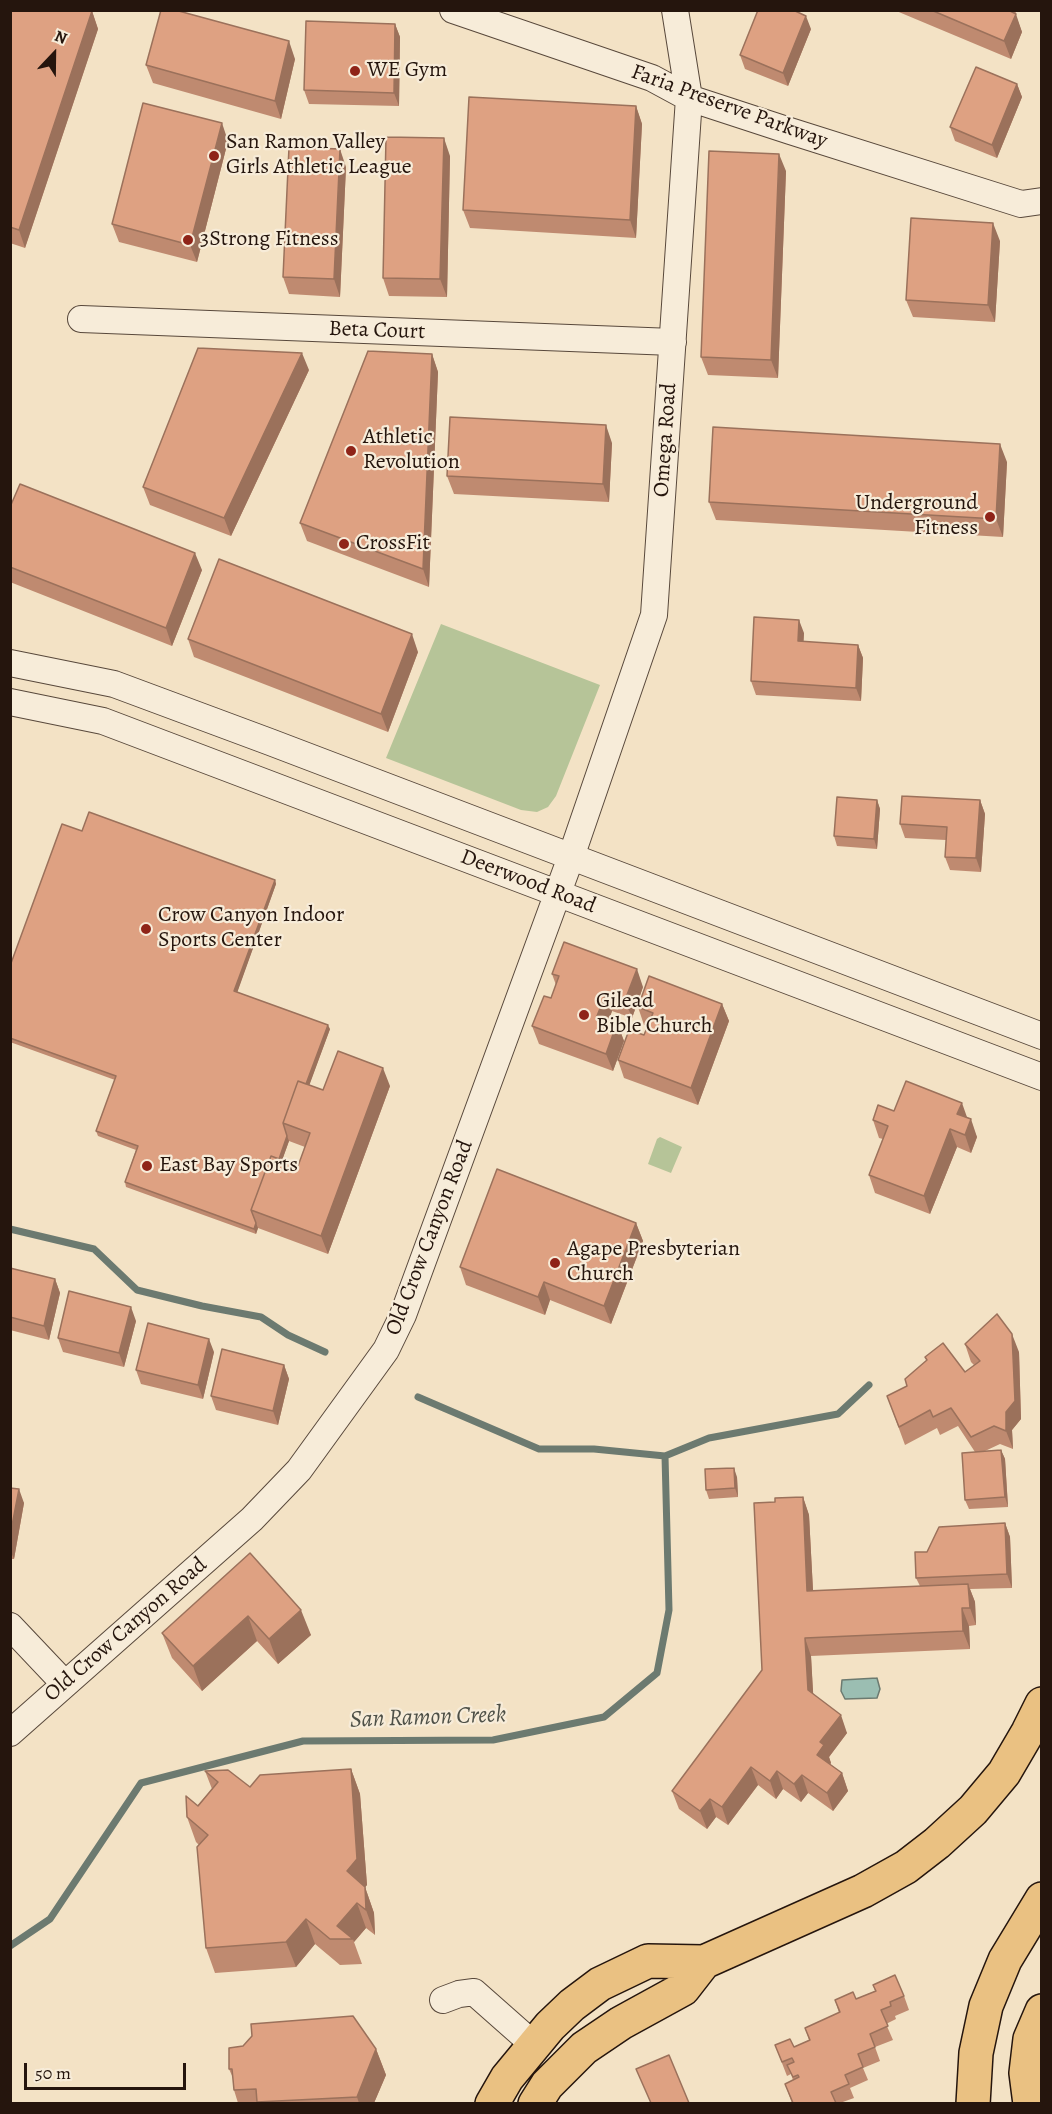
<!DOCTYPE html>
<style>
body{margin:0}
#map{position:relative;width:1052px;height:2114px;overflow:hidden;background:#f3e2c5;font-family:Alegreya,serif}
canvas{display:block}
.frame{position:absolute;inset:0;border:12px solid #25150d;pointer-events:none}
.north{position:absolute;left:24px;top:24px;width:60px;height:60px;-webkit-text-stroke:4px #f7ecd9;paint-order:stroke;rotate:22deg;font-size:16px;font-weight:700;line-height:24px;text-align:center;color:#25150d}
.north::after{content:'';display:block;margin:auto;width:21px;height:27px;background:#25150d;clip-path:polygon(50% 0,100% 100%,50% 72%,0 100%)}
.scale{position:absolute;left:24px;top:2063px;width:162px;height:27px;box-sizing:border-box;border:3px solid #25150d;border-top:0;padding-left:8px;font-size:18px;line-height:21px;white-space:nowrap;color:#25150d;-webkit-text-stroke:4px #f7ecd9;paint-order:stroke}
</style>
<div id="map">
<canvas width="1052" height="2114"></canvas>
<div class="frame"></div>
<div class="north">N</div>
<div class="scale">50 m</div>
</div>
<script>
const c = document.querySelector('canvas').getContext('2d');
c.lineJoin = 'round';
function fill(path, color) {
  c.fillStyle = color;
  c.fill(path, 'evenodd');
}
function shape(rows) {
  const path = new Path2D();
  for (const r of rows) {
    path.moveTo(r[0], r[1]);
    for (let i = 2; i < r.length; i += 2) path.lineTo(r[i], r[i + 1]);
  }
  return path;
}
function trace(path, color, width, dash) {
  c.strokeStyle = color;
  c.lineWidth = width;
  c.lineCap = dash ? 'butt' : 'round';
  c.setLineDash(dash || []);
  c.stroke(path);
}
function drawText(font, color, halo, rows, align = 'center') {
  c.font = font + ' Alegreya,serif';
  c.lineWidth = 4.5;
  c.setLineDash([]);
  c.textBaseline = 'middle';
  c.strokeStyle = halo;
  c.fillStyle = color;
  for (const [text, x, y, turn = 0] of rows) {
    c.save();
    c.translate(x, y);
    c.rotate((+turn || 0) * Math.PI / 180);
    c.textAlign = isNaN(turn) ? turn : align;
    if (halo) c.strokeText(text, 0, 0);
    c.fillText(text, 0, 0);
    c.restore();
  }
}
fill(shape([
 [441,624,600,685,556,796,548,807,537,812,521,810,386,758],
 [660,1137,682,1147,671,1173,648,1164,657,1139]
]), '#b6c498');
const water = shape([
 [877,1678,880,1689,877,1698,845,1699,841,1691,842,1680,877,1678]
]);
fill(water, '#9bbeb2');
trace(water, '#6c7a70', 1.5);
trace(shape([
 [10,1229,94,1249,137,1290,202,1306,261,1317,288,1335,325,1352],
 [418,1397,539,1449,594,1449,665,1456],
 [10,1946,50,1919,141,1783,303,1741,493,1740,604,1717,657,1673,669,1610,665,1456,709,1438,838,1414,869,1385]
]), '#6c7a70', 7);
const minor = shape([
 [453,10,652,78,689,98,790,131,1021,204,1042,201],
 [81,319,673,342],
 [10,663,114,684,270,742,1042,1036],
 [10,702,103,721,1042,1077],
 [10,1626,64,1683],
 [10,1733,252,1519,299,1470,386,1350,403,1315,571,857,654,615,689,98,675,10],
 [443,2000,459,1994,474,1992,534,2045]
]);
const major = shape([
 [492,2104,507,2078,550,2026,572,2005,600,1984,648,1961,704,1962,863,1891,906,1867,937,1843,973,1810,1004,1773,1028,1732,1042,1704],
 [535,2104,547,2085,584,2048,621,2023,683,1989,704,1962]
]);
const highway = shape([
 [973,2104,976,2053,986,2006,1005,1960,1042,1899],
 [1030,2104,1026,2073,1030,2039,1042,2011]
]);
trace(minor, '#58483b', 28);
trace(major, '#25150d', 36);
trace(highway, '#25150d', 36);
trace(minor, '#f7ecd9', 26);
trace(major, '#eac182', 33);
trace(highway, '#eac182', 33);
fill(shape([
 [10,10,92,11,98,29,25,248,10,243],
 [894,10,1017,10,1015,14,1022,32,1011,59],
 [395,24,400,37,399,106,309,104,304,90],
 [811,29,788,86,745,69,740,55],
 [295,59,281,119,153,83,146,65],
 [1017,84,1022,97,997,158,955,141,950,127],
 [636,106,642,124,636,238,470,228,463,210],
 [228,141,197,262,119,242,112,224],
 [450,156,447,297,389,296,383,278],
 [346,167,340,297,289,294,283,277],
 [786,171,778,378,708,375,701,357],
 [1000,241,995,322,913,317,906,300],
 [432,354,438,372,429,587,307,541,300,523],
 [309,370,231,536,150,505,143,487],
 [612,443,609,502,454,494,447,476],
 [1007,462,1003,537,716,520,709,502],
 [10,507,202,570,172,646,10,582],
 [804,633,803,642,858,645,863,658,861,701,756,695,751,681],
 [188,639,418,652,388,732,194,657],
 [877,800,880,809,877,849,837,846,834,836],
 [980,800,985,814,981,872,950,870,945,857,946,840,905,838,900,824],
 [82,831,275,880,276,884,237,992,330,1029,309,1085,323,1090,390,1086,328,1254,258,1228,256,1234,126,1187,125,1182,136,1150,98,1136,96,1131,115,1080,10,1042,10,966],
 [289,1141,305,1147,298,1166,282,1160],
 [552,974,643,987,632,1018,612,1011,609,1020,617,1023,624,1041,613,1071,539,1044,532,1026,551,998,556,985],
 [722,1004,729,1021,698,1105,624,1078,618,1060,644,1035,648,1026,644,1025,638,1007],
 [894,1111,967,1118,977,1137,971,1153,957,1147,930,1214,875,1193,869,1175,883,1139,879,1138,873,1120],
 [636,1223,643,1241,611,1324,550,1300,545,1315,466,1285,460,1267],
 [10,1268,55,1279,60,1293,49,1340,10,1330],
 [136,1321,124,1367,63,1352,58,1338],
 [965,1344,1019,1352,1021,1419,1012,1430,1013,1449,1000,1444,985,1451,1001,1450,1005,1459,1008,1507,969,1509,965,1500,975,1452,958,1426,940,1435,937,1428,905,1445,887,1396,907,1386,927,1361,925,1357,965,1372,974,1365,971,1362],
 [214,1352,203,1399,141,1384,136,1370],
 [284,1365,289,1379,278,1425,216,1410,211,1396],
 [737,1477,738,1497,709,1499,706,1490],
 [10,1488,24,1503,14,1559,10,1559],
 [803,1497,809,1515,813,1591,920,1586,916,1578,927,1552,1005,1523,1010,1537,1012,1588,970,1589,975,1602,976,1625,969,1626,970,1649,811,1656,813,1694,847,1733,829,1757,831,1763,830,1764,842,1773,848,1791,833,1811,808,1793,801,1802,783,1789,776,1799,758,1785,728,1825,716,1817,707,1829,679,1809,672,1791,762,1670,775,1502],
 [250,1553,311,1635,278,1664,257,1641,202,1691,172,1658,162,1633],
 [351,1769,360,1794,367,1885,365,1887,374,1913,375,1935,366,1928,354,1942,362,1964,340,1965,315,1944,296,1967,215,1973,206,1948,199,1845,196,1842,187,1817,212,1789,205,1771,250,1787],
 [873,1985,904,1996,909,2010,895,2016,896,2019,886,2024,893,2040,875,2047,880,2061,863,2068,868,2080,850,2088,854,2098,840,2103,792,2103,785,2084,793,2080,791,2074,787,2076,775,2045,794,2047,809,2040,805,2028,839,2013,835,2000,856,1999,875,1991],
 [376,2049,386,2075,374,2103,238,2103,234,2090,233,2078,229,2069]
]), '#bf8a70');
fill(shape([
 [92,11,98,29,25,248,19,230],
 [1016,14,1022,32,1011,59,1004,41],
 [806,16,811,29,788,86,783,73],
 [395,24,400,37,399,106,394,93],
 [289,41,295,59,281,119,275,101],
 [1017,84,1022,97,997,158,992,145],
 [636,106,642,124,636,238,630,220],
 [222,123,228,141,197,262,190,245],
 [444,138,450,156,447,297,440,279],
 [340,149,346,167,340,297,334,279],
 [779,154,786,171,778,378,771,360],
 [993,223,1000,241,995,322,988,305],
 [302,353,309,370,231,536,224,518],
 [432,354,438,372,429,587,423,569],
 [606,425,612,443,609,502,603,484],
 [1000,444,1007,462,1003,537,996,519],
 [195,553,202,570,172,646,166,628],
 [799,620,804,633,803,655,798,641],
 [412,634,418,652,388,732,381,714],
 [858,645,863,658,861,701,856,688],
 [877,800,880,809,877,849,874,839],
 [980,800,985,814,981,872,976,858],
 [275,880,276,884,236,996,234,991],
 [637,969,643,987,632,1018,625,1000],
 [606,993,612,1011,604,1034,597,1016],
 [722,1004,729,1021,698,1105,691,1088],
 [617,1023,624,1041,613,1071,606,1054],
 [328,1025,330,1029,294,1127,291,1126],
 [383,1068,390,1086,328,1254,321,1236],
 [962,1103,968,1120,957,1114],
 [971,1119,977,1137,971,1153,965,1135],
 [950,1129,957,1147,930,1214,924,1196],
 [287,1136,289,1141,263,1214,260,1213],
 [256,1223,258,1228,256,1234,254,1229],
 [636,1223,643,1241,611,1324,604,1306],
 [55,1279,60,1293,49,1340,44,1326],
 [544,1282,550,1300,545,1315,538,1297],
 [131,1307,136,1321,124,1367,119,1353],
 [1012,1334,1019,1352,1021,1419,1012,1430,1013,1449,1006,1431,1006,1412],
 [209,1339,214,1352,203,1399,198,1385],
 [284,1365,289,1379,278,1425,273,1411],
 [1001,1450,1005,1459,1008,1507,1005,1497],
 [734,1468,737,1477,738,1497,735,1488],
 [19,1489,24,1503,14,1559,10,1550,10,1536],
 [803,1497,809,1515,814,1609,807,1591],
 [1005,1523,1010,1537,1012,1588,1007,1574],
 [968,1584,975,1602,976,1625,970,1608],
 [962,1608,969,1626,970,1649,963,1631],
 [301,1610,311,1635,278,1664,269,1639],
 [248,1616,257,1641,202,1691,193,1666],
 [805,1638,811,1656,814,1708,808,1690],
 [841,1715,847,1733,829,1757,831,1763,824,1773,817,1755,820,1742],
 [751,1767,758,1785,728,1825,722,1807],
 [351,1769,360,1794,367,1885,357,1897,347,1871],
 [777,1771,783,1789,776,1799,770,1781],
 [842,1773,848,1791,833,1811,827,1793],
 [802,1775,808,1793,801,1802,794,1784],
 [710,1799,716,1817,707,1829,700,1811],
 [365,1887,374,1913,375,1935,366,1910],
 [357,1903,366,1928,354,1942,353,1939,337,1926],
 [306,1919,315,1944,296,1967,286,1942],
 [376,2049,386,2075,374,2103,359,2103,357,2097]
]), '#9b715b');
const building = shape([
 [10,10,92,11,19,230,10,227,10,10],
 [161,10,175,10,289,41,275,101,146,65,161,10],
 [758,10,793,10,806,16,783,73,740,55,758,10],
 [931,10,1008,10,1016,14,1004,41,931,10],
 [306,21,395,24,394,93,304,90,306,21],
 [976,67,1017,84,992,145,950,127,976,67],
 [469,97,636,106,630,220,463,210,469,97],
 [143,103,222,123,190,245,112,224,143,103],
 [386,137,444,138,440,279,383,278,386,137],
 [289,147,340,149,334,279,283,277,289,147],
 [709,151,779,154,771,360,701,357,709,151],
 [911,218,993,223,988,305,906,300,911,218],
 [198,348,302,353,224,518,143,487,198,348],
 [368,351,432,354,423,569,300,523,368,351],
 [450,417,606,425,603,484,447,476,450,417],
 [713,427,1000,444,996,519,709,502,713,427],
 [20,484,195,553,166,628,10,567,10,507,20,484],
 [219,559,412,634,381,714,188,639,219,559],
 [754,617,799,620,798,641,858,645,856,688,751,681,754,617],
 [902,796,980,800,976,858,945,857,947,827,900,824,902,796],
 [837,797,877,800,874,839,834,836,837,797],
 [89,812,275,880,234,991,328,1025,306,1084,298,1081,283,1123,287,1136,279,1159,271,1156,251,1210,256,1223,254,1229,125,1182,138,1146,96,1131,116,1076,10,1038,10,966,62,824,82,831,89,812],
 [564,942,637,969,625,1000,606,993,597,1016,617,1023,606,1054,532,1026,544,996,551,998,559,976,552,974,564,942],
 [649,976,722,1004,691,1088,618,1060,629,1030,644,1035,653,1013,638,1007,649,976],
 [338,1051,383,1068,321,1236,251,1210,271,1156,298,1166,310,1133,283,1123,298,1081,323,1090,338,1051],
 [906,1081,962,1103,957,1114,971,1119,965,1135,950,1129,924,1196,869,1175,888,1126,873,1120,878,1105,894,1111,906,1081],
 [497,1169,636,1223,604,1306,544,1282,538,1297,460,1267,497,1169],
 [10,1268,55,1279,44,1326,10,1317,10,1268],
 [69,1291,131,1307,119,1353,58,1338,69,1291],
 [997,1314,1012,1334,1015,1401,1006,1412,1006,1431,994,1426,971,1437,951,1408,933,1417,930,1410,899,1427,887,1396,907,1386,905,1379,927,1360,925,1357,943,1343,965,1372,980,1361,965,1344,997,1314],
 [148,1323,209,1339,198,1385,136,1370,148,1323],
 [222,1349,284,1365,273,1411,211,1396,222,1349],
 [1001,1450,1005,1497,965,1500,962,1453,1001,1450],
 [734,1468,735,1488,706,1490,705,1469,734,1468],
 [10,1488,19,1489,10,1536,10,1488],
 [803,1497,807,1591,968,1584,970,1608,962,1608,963,1631,805,1638,808,1690,841,1715,820,1742,824,1745,817,1755,842,1773,827,1793,802,1775,794,1784,777,1771,770,1781,751,1767,722,1807,710,1799,700,1811,672,1791,762,1670,754,1503,775,1502,775,1498,803,1497],
 [1005,1523,1007,1574,916,1578,915,1552,927,1552,939,1527,1005,1523],
 [250,1553,301,1610,269,1639,248,1616,193,1666,162,1633,250,1553],
 [351,1769,357,1859,347,1871,365,1887,366,1910,357,1903,337,1926,353,1939,330,1939,306,1919,286,1942,206,1948,197,1847,208,1835,187,1817,186,1796,198,1806,218,1782,205,1771,228,1770,250,1787,260,1775,351,1769],
 [895,1975,904,1996,890,2002,891,2006,881,2010,888,2026,870,2034,875,2047,858,2054,863,2067,845,2075,849,2084,831,2092,836,2103,793,2103,785,2084,799,2077,798,2075,793,2077,787,2065,794,2062,792,2058,782,2062,775,2045,790,2039,794,2047,810,2040,805,2028,840,2012,835,2000,853,1992,856,1999,876,1991,873,1985,895,1975],
 [353,2016,376,2049,357,2097,257,2102,256,2089,234,2090,232,2069,229,2069,229,2048,243,2046,252,2036,251,2024,353,2016],
 [669,2055,689,2103,651,2103,636,2069,669,2055]
]);
fill(building, '#dea182');
trace(building, '#9b715b', 1.5);
for (const [x, y, r, color] of [
 [355,71,6,"#8f2418"],
 [214,156,6,"#8f2418"],
 [188,240,6,"#8f2418"],
 [351,451,6,"#8f2418"],
 [990,517,6,"#8f2418"],
 [344,544,6,"#8f2418"],
 [146,929,6,"#8f2418"],
 [584,1015,6,"#8f2418"],
 [147,1166,6,"#8f2418"],
 [555,1263,6,"#8f2418"]
]) {
  const dot = new Path2D();
  dot.arc(x, y, r, 0, 2 * Math.PI);
  c.fillStyle = color;
  c.fill(dot);
  trace(dot, '#f7ecd9', 2);
}
drawText('22px', '#25150d', '#f7ecd9', [
 ["WE Gym",367,71],
 ["San Ramon Valley",226,143],
 ["Girls Athletic League",226,168],
 ["3Strong Fitness",200,240],
 ["Athletic",363,438],
 ["Revolution",363,463],
 ["Underground",978,504,"right"],
 ["Fitness",978,529,"right"],
 ["CrossFit",356,544],
 ["Crow Canyon Indoor",158,916],
 ["Sports Center",158,941],
 ["Gilead",596,1002],
 ["Bible Church",596,1027],
 ["East Bay Sports",159,1166],
 ["Agape Presbyterian",567,1250],
 ["Church",567,1275]
], 'left');
drawText('22px', '#25150d', '#f7ecd9', [
 ["Faria Preserve Parkway",729,107,20],
 ["Beta Court",377,331,2],
 ["Omega Road",666,440,-86],
 ["Deerwood Road",528,882,21],
 ["Old Crow Canyon Road",430,1238,-69],
 ["Old Crow Canyon Road",126,1630,-41]
]);
drawText('italic 24px', '#4e5047', '#f7ecd9', [
 ["San Ramon Creek",428,1718,-2]
]);
</script>
